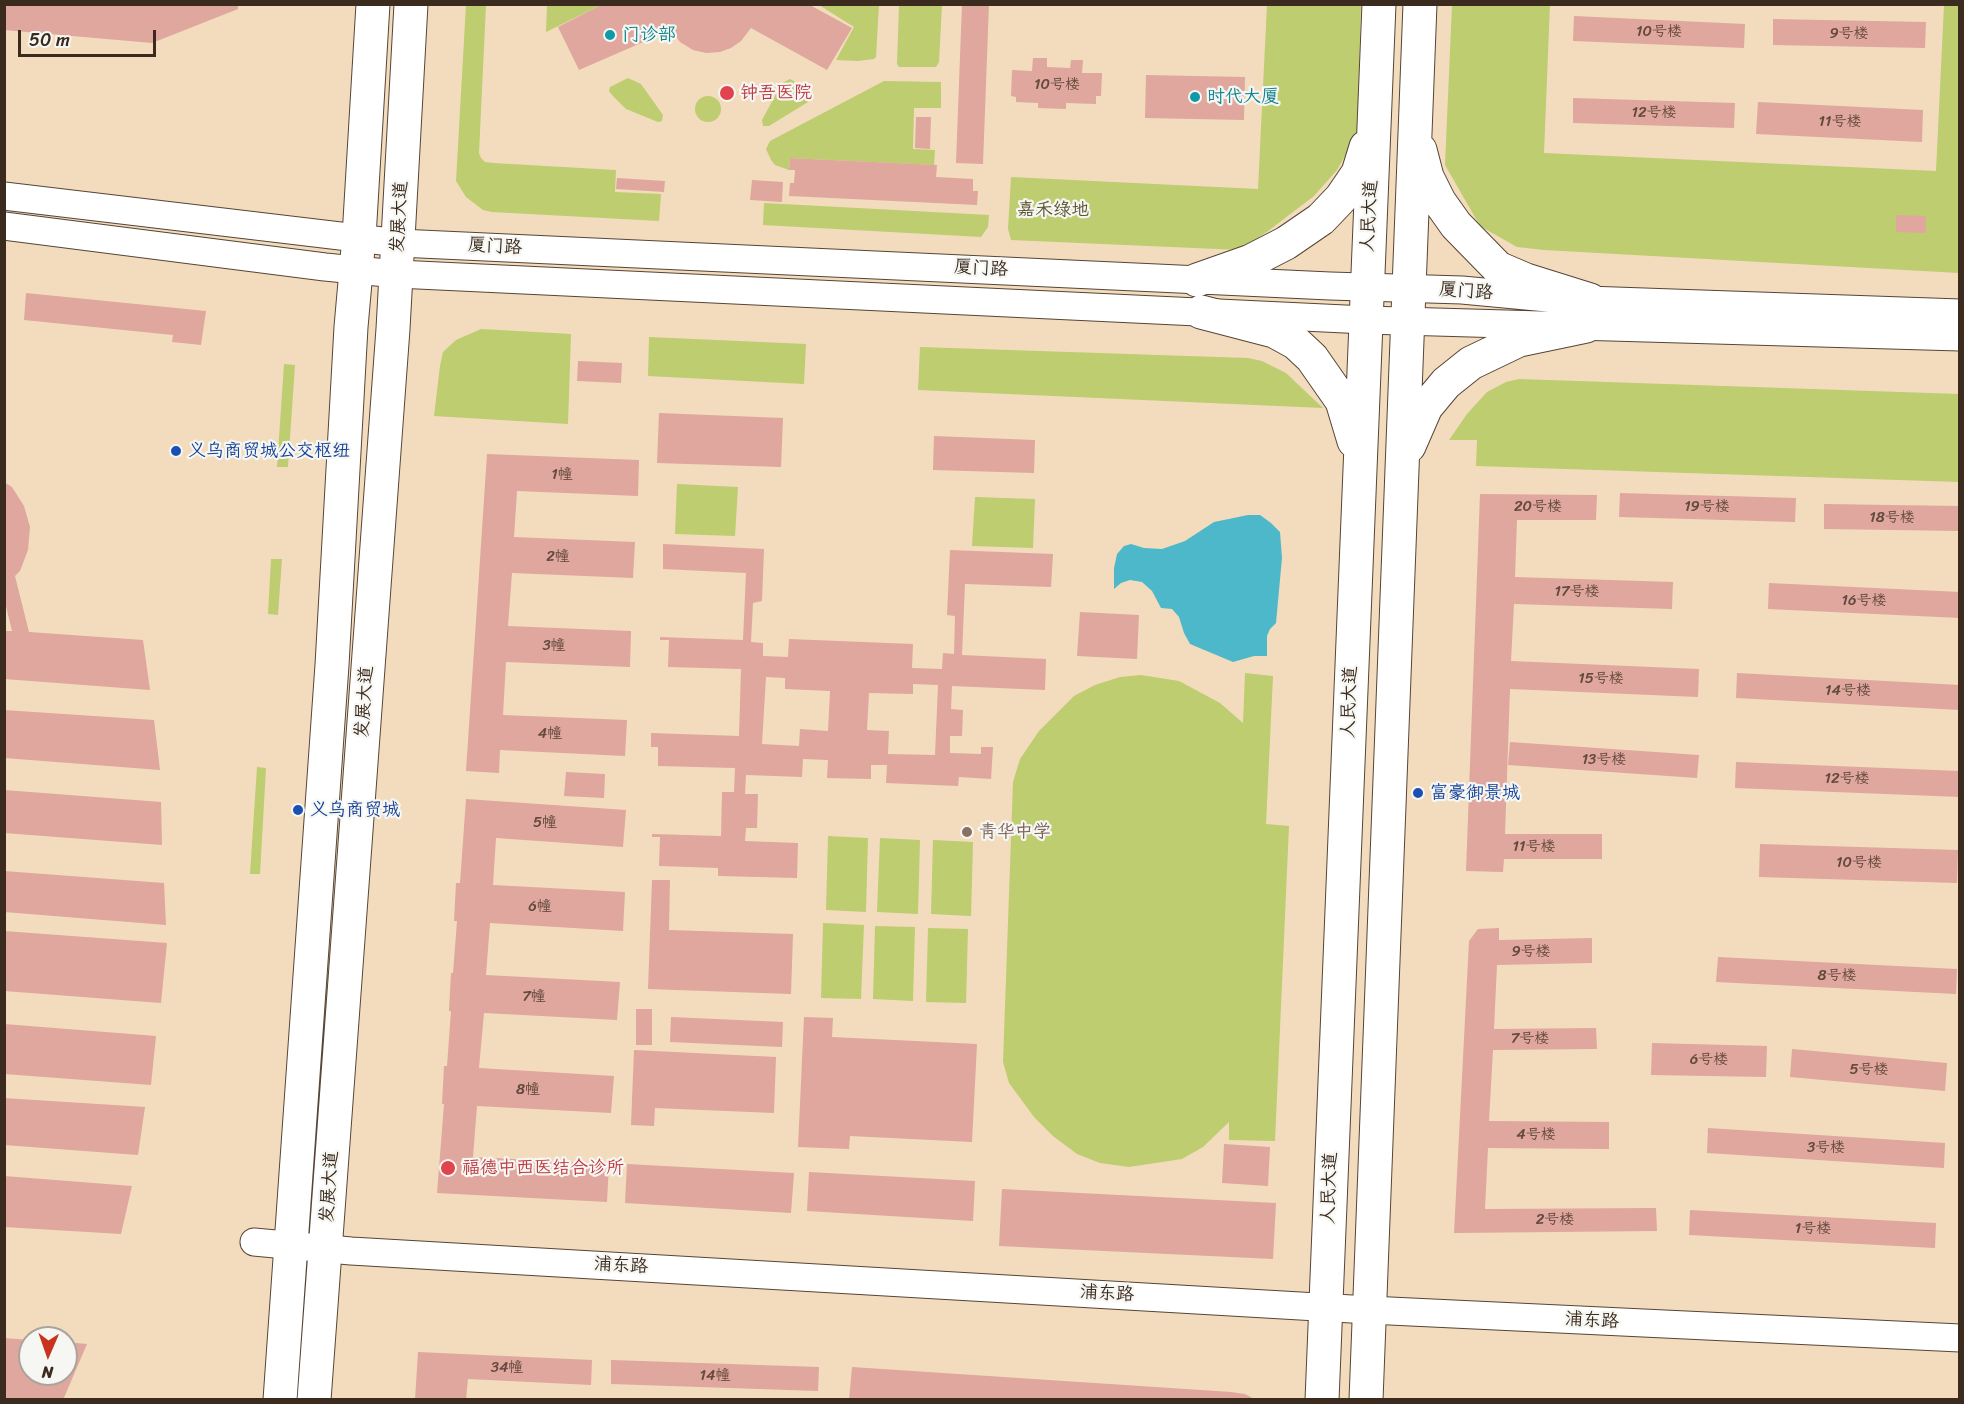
<!DOCTYPE html>
<meta charset="utf-8">
<style>
body{margin:0}
#map{position:relative;width:1964px;height:1404px;overflow:hidden;background:#f2dcbd;font-family:Sriracha,sans-serif}
canvas{display:block}
.frame{position:absolute;inset:0;border:6px solid #3b2a1e;pointer-events:none}
.north{position:absolute;left:18px;top:1326px;width:60px;height:60px;box-sizing:border-box;background:#f6f6f2;border:2px solid #aba49d;border-radius:50%;rotate:182deg;font-size:16px;font-weight:700;line-height:24px;text-align:center;color:#3b2a1e}
.north::after{content:'';display:block;margin:auto;width:21px;height:27px;background:#c8321e;clip-path:polygon(50% 0,100% 100%,50% 72%,0 100%)}
.scale{position:absolute;left:18px;top:30px;width:138px;height:27px;box-sizing:border-box;border:3px solid #3b2a1e;border-top:0;padding-left:8px;font-size:18px;line-height:21px;white-space:nowrap;color:#3b2a1e;-webkit-text-stroke:4px #f6f6f2;paint-order:stroke}
</style>
<div id="map">
<canvas width="1964" height="1404"></canvas>
<div class="frame"></div>
<div class="north">N</div>
<div class="scale">50 m</div>
</div>
<script>
const c = document.querySelector('canvas').getContext('2d');
c.lineJoin = 'round';
function fill(path, color) {
  c.fillStyle = color;
  c.fill(path, 'evenodd');
}
function shape(rows) {
  const path = new Path2D();
  for (const r of rows) {
    if (r.length === 3) {
      path.moveTo(r[0] + r[2], r[1]);
      path.arc(r[0], r[1], r[2], 0, 2 * Math.PI);
      continue;
    }
    path.moveTo(r[0], r[1]);
    for (let i = 2; i < r.length; i += 2) path.lineTo(r[i], r[i + 1]);
  }
  return path;
}
function trace(path, color, width, dash) {
  c.strokeStyle = color;
  c.lineWidth = width;
  c.lineCap = dash ? 'butt' : 'round';
  c.setLineDash(dash || []);
  c.stroke(path);
}
function drawText(font, color, halo, rows, align = 'center') {
  c.font = font + ' Sriracha,"LXGW WenKai TC",sans-serif';
  c.lineWidth = 4.5;
  c.setLineDash([]);
  c.textBaseline = 'middle';
  c.strokeStyle = halo;
  c.fillStyle = color;
  for (const [text, x, y, turn = 0] of rows) {
    c.save();
    c.translate(x, y);
    c.rotate((+turn || 0) * Math.PI / 180);
    c.textAlign = isNaN(turn) ? turn : align;
    if (halo) c.strokeText(text, 0, 0);
    c.fillText(text, 0, 0);
    c.restore();
  }
}
fill(shape([
 [1550,4,1544,153,1936,171,1944,5,1959,5,1959,273,1544,250,1517,247,1480,226,1445,165,1452,5],
 [466,5,486,5,479,153,481,158,485,162,493,163,616,170,615,192,661,194,659,221,492,212,483,210,466,197,456,181],
 [547,5,547,4,601,5,546,32],
 [819,5,879,5,876,57,874,59,858,61,836,60,854,27],
 [899,5,942,5,939,62,936,67,899,67,897,64],
 [1267,5,1361,5,1357,135,1337,170,1314,196,1268,231,1240,250,1011,240,1008,229,1011,177,1258,189],
 [628,78,641,84,663,115,662,121,658,122,626,109,612,95,609,91,610,87],
 [790,79,809,90,811,94,808,102,769,126,763,126,762,120,782,83],
 [884,81,941,82,941,108,914,108,913,149,935,150,934,165,790,158,789,170,775,165,771,160,766,149,770,141],
 [708,109,13],
 [764,203,989,215,988,227,981,237,763,225],
 [481,329,571,334,568,424,434,416,440,366,443,352,456,340],
 [649,337,806,344,804,384,648,376],
 [920,347,1248,358,1262,361,1286,373,1323,408,918,390],
 [284,364,295,365,288,467,277,467],
 [1519,379,1959,394,1959,482,1476,466,1477,440,1449,440,1467,414,1487,392,1506,382],
 [677,484,738,487,735,536,675,534],
 [975,497,1035,499,1033,548,972,546],
 [271,559,282,559,278,615,268,614],
 [1245,673,1273,676,1266,824,1289,826,1275,1141,1229,1140,1229,1122,1203,1147,1182,1159,1129,1167,1100,1163,1077,1154,1053,1136,1034,1117,1009,1083,1003,1062,1013,782,1020,759,1039,731,1074,696,1095,685,1120,677,1141,675,1179,681,1220,703,1243,723],
 [257,767,266,768,260,874,250,874],
 [828,836,868,838,866,912,826,910],
 [880,838,920,840,918,914,877,912],
 [933,840,973,842,971,916,931,914],
 [823,923,864,925,861,999,821,998],
 [875,926,915,927,913,1001,873,999],
 [928,928,968,929,966,1003,926,1002]
]), '#bdcd70');
fill(shape([
 [1248,515,1260,515,1271,523,1280,532,1282,558,1276,623,1270,629,1267,636,1267,656,1254,656,1233,662,1190,644,1184,633,1179,617,1172,609,1161,608,1152,591,1142,582,1130,580,1121,583,1114,589,1114,568,1117,554,1124,546,1131,544,1144,548,1162,549,1185,541,1214,522]
]), '#4eb8cb');
fill(shape([
 [4,4,238,4,238,9,152,43,4,30],
 [603,4,808,4,852,28,827,70,751,28,741,41,731,48,720,52,706,53,693,50,680,42,671,30,579,70,558,27],
 [962,4,989,4,983,164,956,163],
 [1574,16,1745,24,1744,48,1573,41],
 [1773,19,1926,22,1925,48,1773,45],
 [1033,58,1047,58,1047,67,1070,68,1071,60,1083,60,1082,73,1102,73,1101,96,1096,96,1096,104,1066,103,1066,109,1038,108,1038,103,1016,102,1016,97,1011,96,1012,70,1032,71],
 [1146,75,1245,77,1244,120,1145,118],
 [1573,98,1735,103,1734,128,1573,123],
 [1758,102,1923,110,1922,142,1756,134],
 [916,117,931,117,930,149,915,148],
 [790,158,937,165,936,177,973,179,973,191,978,191,977,205,789,196,790,183,794,183,795,170,789,170],
 [617,178,665,181,664,192,616,189],
 [752,180,783,182,782,202,750,200],
 [1896,215,1926,216,1926,233,1896,232],
 [26,293,206,311,201,345,172,342,173,335,24,320],
 [578,361,622,363,621,383,577,381],
 [659,413,783,418,781,467,657,463],
 [934,436,1035,440,1034,473,933,470],
 [487,454,639,460,638,496,517,491,514,537,635,542,633,578,512,573,508,626,631,631,630,667,506,662,503,715,627,720,625,756,500,750,499,773,466,771],
 [4,482,12,487,24,506,30,527,28,550,20,571,15,576,29,632,143,640,150,690,4,679,4,631,12,631,4,598],
 [1620,493,1796,498,1795,522,1619,517],
 [1480,494,1597,495,1596,520,1517,520,1515,577,1673,582,1672,609,1514,604,1511,661,1699,669,1698,697,1510,689,1505,834,1602,834,1602,859,1504,859,1503,872,1466,871],
 [1824,504,1960,506,1960,531,1824,529],
 [663,544,764,549,762,601,753,603,751,642,763,643,763,656,788,657,789,639,913,644,912,668,942,669,943,653,954,654,955,616,947,615,950,550,1053,554,1051,587,965,584,962,655,1046,659,1045,690,952,686,951,709,963,710,962,736,950,736,950,753,981,754,981,747,993,747,991,779,959,777,958,786,886,783,887,765,871,765,871,779,827,778,828,760,803,759,802,777,746,775,745,794,758,794,757,828,746,828,745,841,798,843,797,878,718,876,718,868,659,866,660,837,652,837,652,834,721,836,722,792,734,792,735,768,658,766,658,747,651,747,651,733,739,736,741,669,668,667,669,640,660,640,660,637,743,640,746,573,663,569],
 [766,677,785,678,785,689,830,691,828,731,800,729,799,746,762,744],
 [913,684,938,685,935,755,888,754,889,731,867,730,869,693,913,694],
 [1769,583,1960,592,1960,618,1768,609],
 [1080,612,1139,615,1137,659,1077,656],
 [1737,673,1960,685,1960,710,1736,698],
 [4,710,154,720,160,770,4,758],
 [1510,742,1699,755,1697,778,1508,765],
 [1736,762,1960,771,1960,797,1735,788],
 [566,772,605,774,604,798,564,796],
 [4,790,161,802,162,845,4,833],
 [466,799,626,810,623,847,496,838,493,885,625,892,623,931,490,923,486,975,620,982,617,1020,484,1013,479,1068,614,1076,611,1113,477,1106,473,1157,609,1164,607,1202,437,1193,444,1104,442,1104,444,1066,447,1066,451,1011,449,1011,451,973,453,973,457,921,454,921,456,883,460,883],
 [1760,844,1958,850,1957,883,1759,877],
 [4,871,164,883,166,925,4,912],
 [652,880,670,880,669,930,793,934,791,994,648,989],
 [1499,928,1499,940,1592,938,1592,963,1497,965,1494,1029,1596,1028,1597,1049,1493,1050,1489,1121,1609,1122,1609,1149,1488,1148,1485,1209,1656,1208,1657,1231,1454,1233,1469,941,1478,929],
 [4,931,167,943,161,1003,4,991],
 [1718,957,1957,969,1956,994,1716,982],
 [636,1009,652,1009,652,1045,636,1045],
 [671,1017,783,1022,782,1047,670,1042],
 [804,1017,833,1018,832,1037,977,1044,972,1142,850,1136,849,1149,798,1147],
 [4,1024,156,1036,151,1085,4,1074],
 [1652,1043,1767,1046,1766,1077,1651,1075],
 [1792,1049,1947,1063,1945,1091,1790,1077],
 [634,1050,776,1057,774,1113,655,1108,654,1126,631,1125],
 [4,1098,145,1107,138,1155,4,1145],
 [1708,1128,1945,1143,1944,1168,1707,1153],
 [1224,1144,1270,1147,1268,1186,1222,1183],
 [627,1164,794,1173,791,1213,625,1203],
 [809,1172,975,1181,973,1221,807,1211],
 [4,1176,132,1186,121,1234,4,1227],
 [1002,1189,1276,1203,1273,1259,999,1246],
 [1690,1210,1936,1223,1935,1248,1689,1235],
 [4,1338,30,1340,30,1374,66,1374,66,1342,87,1344,63,1400,4,1400],
 [418,1352,592,1360,591,1385,468,1379,466,1400,415,1400],
 [611,1360,819,1367,818,1391,611,1384],
 [852,1367,1231,1392,1245,1394,1256,1400,849,1400]
]), '#dfa79d');
const minor = shape([
 [4,196,399,243,1330,286,1462,290,1558,299,1960,313],
 [4,226,325,267,397,274,1366,320,1960,337],
 [254,1242,351,1251,1369,1310,1960,1338]
]);
const major = shape([
 [1420,150,1427,177,1439,201,1456,225,1498,268,1526,280,1590,300],
 [1197,280,1251,261,1286,243,1321,219,1341,198,1358,173,1366,147],
 [1201,312,1274,331,1296,343,1312,358,1342,401,1354,441],
 [1409,446,1426,407,1446,383,1471,363,1519,340,1586,326],
 [280,1400,332,665,351,327,359,237,373,4],
 [314,1400,393,329,411,4],
 [1322,1400,1379,4],
 [1366,1400,1420,4]
]);
trace(minor, '#564536', 29);
trace(major, '#564536', 35);
trace(minor, '#fff', 27);
trace(major, '#fff', 33);
for (const [x, y, r, color] of [
 [610,35,6,"#0f9aa8"],
 [727,93,8,"#e0444e"],
 [1195,97,6,"#0f9aa8"],
 [176,451,6,"#1a4fb4"],
 [1418,793,6,"#1a4fb4"],
 [298,810,6,"#1a4fb4"],
 [967,832,6,"#8d6e63"],
 [448,1168,8,"#e0444e"]
]) {
  const dot = new Path2D();
  dot.arc(x, y, r, 0, 2 * Math.PI);
  c.fillStyle = color;
  c.fill(dot);
  trace(dot, '#f6f6f2', 2);
}
drawText('15px', '#64493e', null, [
 ["10号楼",1659,32],
 ["9号楼",1849,34],
 ["10号楼",1057,85],
 ["12号楼",1654,113],
 ["11号楼",1840,122],
 ["1幢",562,475],
 ["20号楼",1538,507],
 ["19号楼",1707,507],
 ["18号楼",1892,518],
 ["2幢",558,557],
 ["17号楼",1577,592],
 ["16号楼",1864,601],
 ["3幢",554,646],
 ["15号楼",1601,679],
 ["14号楼",1848,691],
 ["4幢",550,734],
 ["13号楼",1604,760],
 ["12号楼",1847,779],
 ["5幢",545,823],
 ["11号楼",1534,847],
 ["10号楼",1859,863],
 ["6幢",540,907],
 ["9号楼",1531,952],
 ["8号楼",1837,976],
 ["7幢",534,997],
 ["7号楼",1530,1039],
 ["6号楼",1709,1060],
 ["5号楼",1869,1070],
 ["8幢",528,1090],
 ["4号楼",1536,1135],
 ["3号楼",1826,1148],
 ["2号楼",1555,1220],
 ["1号楼",1813,1229],
 ["34幢",507,1368],
 ["14幢",715,1376]
]);
drawText('18px', '#0d838f', '#f6f6f2', [
 ["门诊部",622,35],
 ["时代大厦",1207,97]
], 'left');
drawText('18px', '#be3a42', '#f6f6f2', [
 ["钟吾医院",740,93],
 ["福德中西医结合诊所",462,1168]
], 'left');
drawText('18px', '#5c5332', '#f6f6f2', [
 ["嘉禾绿地",1053,210]
]);
drawText('18px', '#3b2a1e', '#f6f6f2', [
 ["人民大道",1370,216,-87],
 ["发展大道",400,217,-87],
 ["厦门路",495,247,3],
 ["厦门路",981,269,3],
 ["厦门路",1466,292,4],
 ["发展大道",365,702,-86],
 ["人民大道",1350,702,-88],
 ["发展大道",330,1187,-86],
 ["人民大道",1330,1188,-88],
 ["浦东路",621,1266,3],
 ["浦东路",1107,1294,3],
 ["浦东路",1592,1321,3]
]);
drawText('18px', '#164399', '#f6f6f2', [
 ["义乌商贸城公交枢纽",188,451],
 ["富豪御景城",1430,793],
 ["义乌商贸城",310,810]
], 'left');
drawText('18px', '#785e54', '#f6f6f2', [
 ["青华中学",979,832]
], 'left');
</script>
